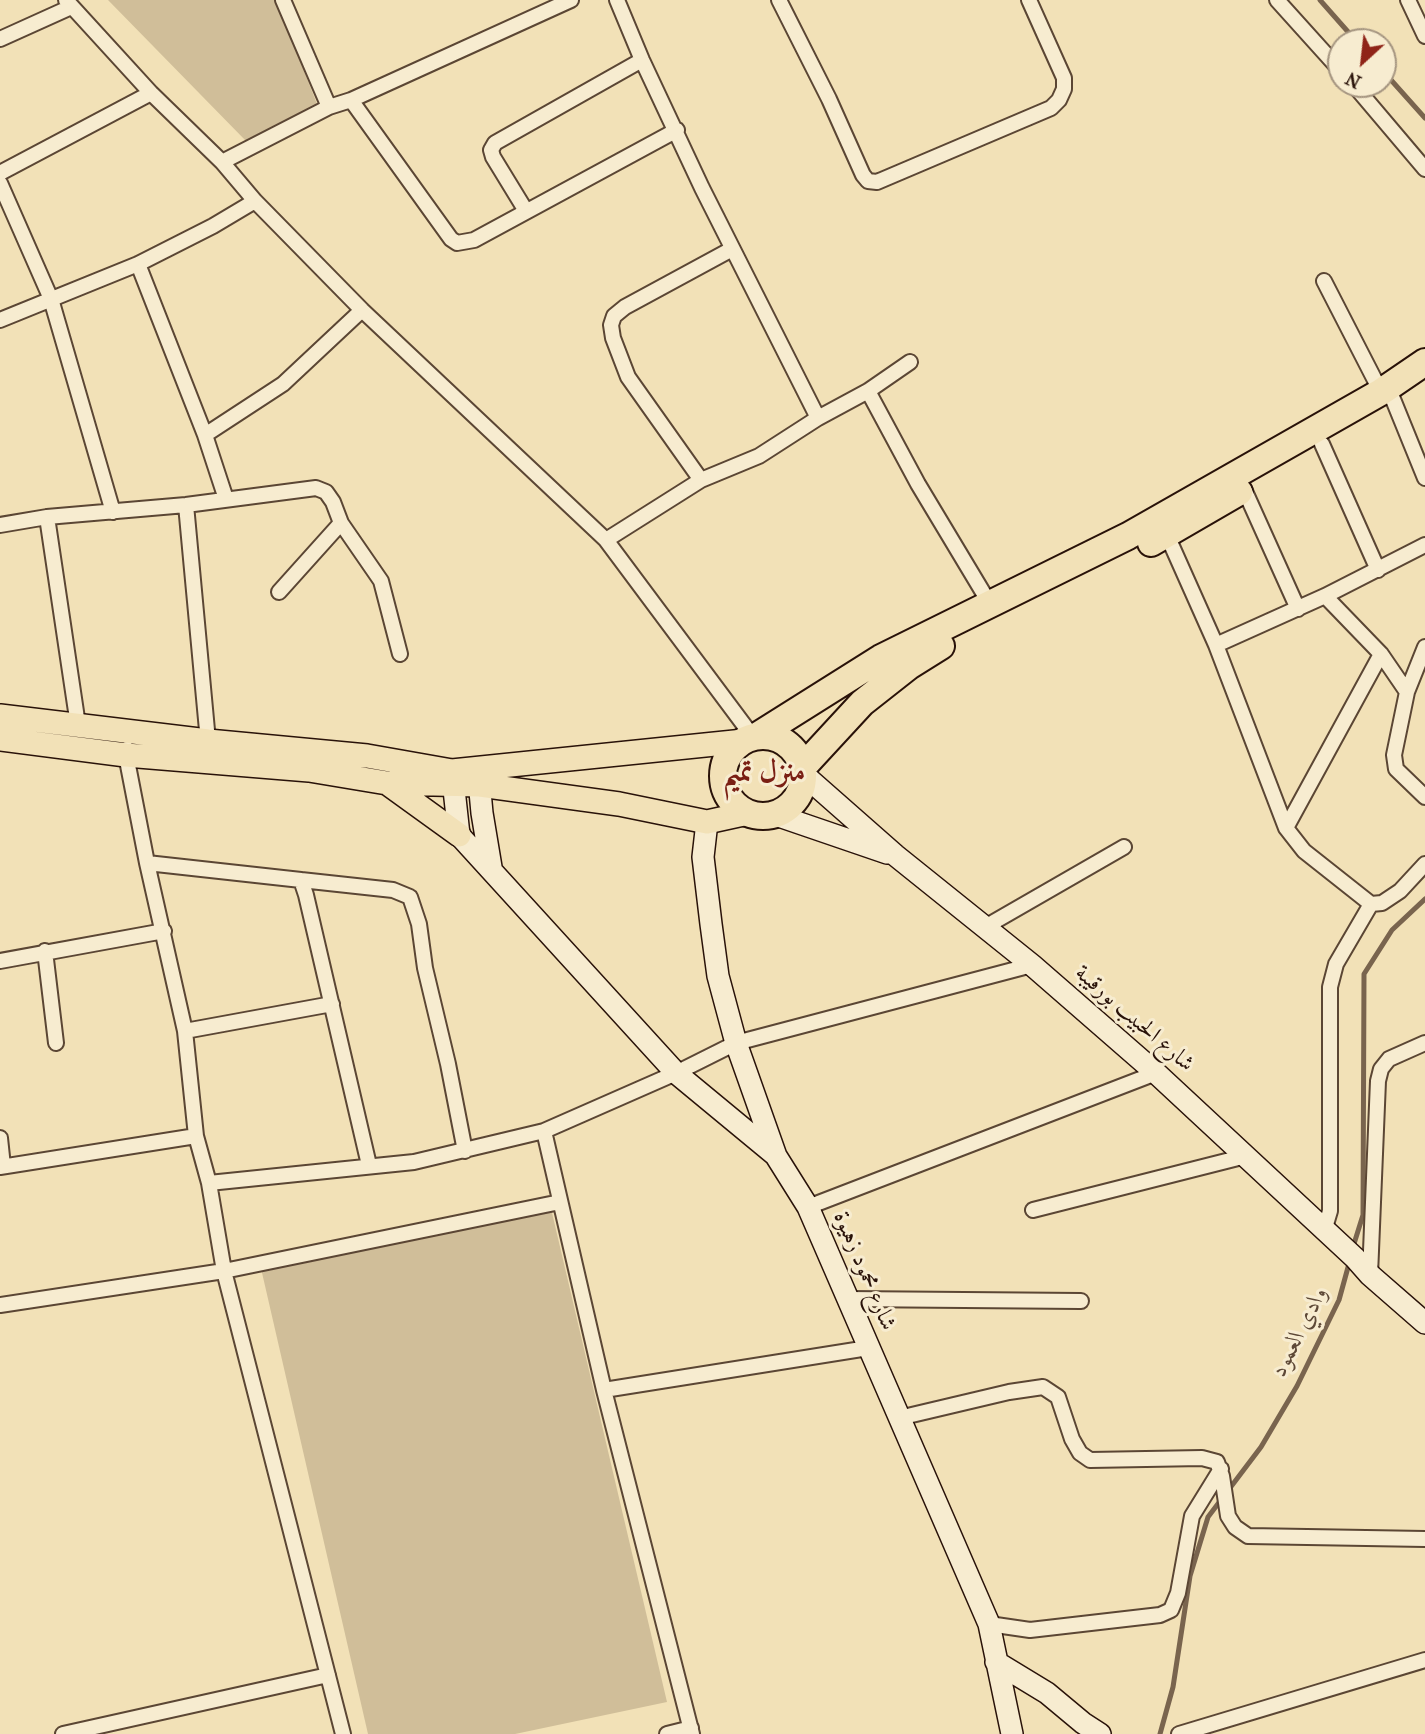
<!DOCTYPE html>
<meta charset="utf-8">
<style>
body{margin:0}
#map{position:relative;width:1425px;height:1734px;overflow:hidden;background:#f2e1b7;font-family:"IM FELL French Canon",serif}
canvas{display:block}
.north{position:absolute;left:1327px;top:28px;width:70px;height:70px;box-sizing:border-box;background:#f7ecd0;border:2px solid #a59580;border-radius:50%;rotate:207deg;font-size:19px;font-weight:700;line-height:28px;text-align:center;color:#291209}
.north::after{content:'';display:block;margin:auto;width:24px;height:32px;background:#8f2418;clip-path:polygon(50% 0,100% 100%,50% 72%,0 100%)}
</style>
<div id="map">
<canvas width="1425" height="1734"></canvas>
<div class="north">N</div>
</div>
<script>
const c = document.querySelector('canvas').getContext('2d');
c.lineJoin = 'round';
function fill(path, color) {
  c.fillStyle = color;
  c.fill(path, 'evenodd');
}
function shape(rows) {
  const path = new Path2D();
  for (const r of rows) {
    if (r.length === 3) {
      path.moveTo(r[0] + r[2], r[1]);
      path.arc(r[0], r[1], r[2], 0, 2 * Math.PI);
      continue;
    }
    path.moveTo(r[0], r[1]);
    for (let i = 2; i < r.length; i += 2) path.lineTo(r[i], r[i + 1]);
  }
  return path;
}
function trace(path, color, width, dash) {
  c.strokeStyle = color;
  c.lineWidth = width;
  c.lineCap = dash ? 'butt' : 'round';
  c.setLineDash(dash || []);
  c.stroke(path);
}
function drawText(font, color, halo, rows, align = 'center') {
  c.font = font + ' "IM FELL French Canon",Amiri,serif';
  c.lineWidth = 6;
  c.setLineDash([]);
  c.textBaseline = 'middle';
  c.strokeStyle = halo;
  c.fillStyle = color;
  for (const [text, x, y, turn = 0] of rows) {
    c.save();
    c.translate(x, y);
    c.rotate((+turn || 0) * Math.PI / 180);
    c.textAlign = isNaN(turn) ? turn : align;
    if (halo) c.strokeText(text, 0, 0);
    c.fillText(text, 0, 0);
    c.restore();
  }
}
fill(shape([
 [108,0,276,0,317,104,246,141],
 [549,1200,667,1702,515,1734,368,1734,260,1264]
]), '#d0be99');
trace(shape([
 [1320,0,1357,42],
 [1383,71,1425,118],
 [1353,1247,1363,1215,1364,974,1392,930,1425,899],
 [1160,1734,1173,1687,1190,1576,1208,1517,1261,1447,1297,1386,1339,1300,1350,1260]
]), '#79644e', 5);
const street = shape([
 [66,0,151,93,222,162,255,201,362,310,606,540,753,737],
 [283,0,329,107],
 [617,0,642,60,702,188,818,418],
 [779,0,829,99,863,175,868,181,877,182,1051,108,1059,100,1064,89,1064,78,1029,0],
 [1277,0,1341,71],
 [1408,0,1425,36],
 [0,39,71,7],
 [1353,84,1425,169],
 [351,100,451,239,457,243,474,240,677,130],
 [222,162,329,107,351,100,571,0],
 [0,173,151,93],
 [0,183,51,299,113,512],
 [526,211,493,157,491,150,495,143,642,60],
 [138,264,205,435,226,499],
 [1324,281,1381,392],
 [0,320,138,264,213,226,255,201],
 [1388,387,1425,478],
 [868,391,918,484,990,604],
 [205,435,283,384,362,310],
 [1322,444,1378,570],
 [701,480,628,377,613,338,611,325,614,316,625,307,732,249],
 [1244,489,1298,609],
 [186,505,208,741],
 [47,517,78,725],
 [0,525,47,517,186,505,316,488,326,492,333,502,341,523,381,581,400,654],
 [1167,535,1216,645],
 [606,540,701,480,759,456,818,418,868,391,910,362],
 [1425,545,1325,596,1216,645,1286,828,1304,851,1371,904,1382,903,1400,891,1425,864],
 [279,592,341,523],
 [1325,596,1381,654,1407,692],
 [1425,647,1407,692,1394,755,1396,769,1425,797],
 [127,749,126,755,147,863,185,1031,196,1136,209,1183,224,1271,343,1734],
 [1286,828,1381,654],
 [147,863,301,880,306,895,369,1165],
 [301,880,393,890,410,897,419,924,425,968,448,1064,465,1151],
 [985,927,1124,847],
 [45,951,56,1043],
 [0,961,164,931],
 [185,1031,332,1004],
 [544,1131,604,1390,692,1734],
 [0,1138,3,1166],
 [0,1167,196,1136],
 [209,1183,414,1162,544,1131,676,1073,736,1043,1032,965],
 [808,1207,1156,1073],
 [1033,1210,1246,1156],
 [1324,1231,1330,1211,1330,987,1336,964,1371,904],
 [1370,1275,1378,1081,1381,1069,1389,1059,1425,1043],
 [847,1299,1081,1301],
 [0,1305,224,1271,560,1202],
 [604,1390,868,1348],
 [899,1418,1009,1392,1043,1387,1058,1397,1072,1439,1080,1453,1090,1460,1202,1458,1217,1462,1222,1476,1228,1516,1235,1527,1248,1536,1425,1539],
 [989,1624,1030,1630,1160,1615,1171,1610,1178,1593,1192,1516,1221,1469],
 [63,1734,328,1675],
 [667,1734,691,1728],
 [1179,1734,1425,1660]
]);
const secondary = shape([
 [478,770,482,813,491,867],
 [452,771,459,835,676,1073,774,1154],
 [803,774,895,855,1032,965,1156,1073,1355,1258,1370,1275,1425,1323],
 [773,814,887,853],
 [707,822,703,857,711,924,718,976,736,1043,776,1156,808,1207,989,1624,1012,1734],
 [996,1662,1047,1693,1083,1723,1100,1734]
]);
const primary = shape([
 [0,716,208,741,367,756,452,771,744,741],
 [0,739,126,755,309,770,387,783,480,785,619,804,707,822,748,813],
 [387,783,459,835]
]);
const highway = shape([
 [1151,543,1239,492],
 [757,736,881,658,1128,536,1381,392,1425,362],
 [763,776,40],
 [802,768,862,703,909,666,941,646]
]);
trace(street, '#5b4634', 18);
trace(secondary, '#291209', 24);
trace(primary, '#291209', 26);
trace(highway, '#291209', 30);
trace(street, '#f7ecd0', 14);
trace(secondary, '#f7ecd0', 21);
trace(primary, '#f2e1b7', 23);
trace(highway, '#f2e1b7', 26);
drawText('23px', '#291209', '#f7ecd0', [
 ["شارع الحبيب بورقيبة",1134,1019,41],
 ["شارع محمود زهيوة",864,1271,67]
]);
drawText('italic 24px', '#5e4937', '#f7ecd0', [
 ["وادي العمود",1300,1332,-63]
]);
drawText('bold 30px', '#7a1f14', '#f7ecd0', [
 ["منزل تميم",764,774]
]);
</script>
